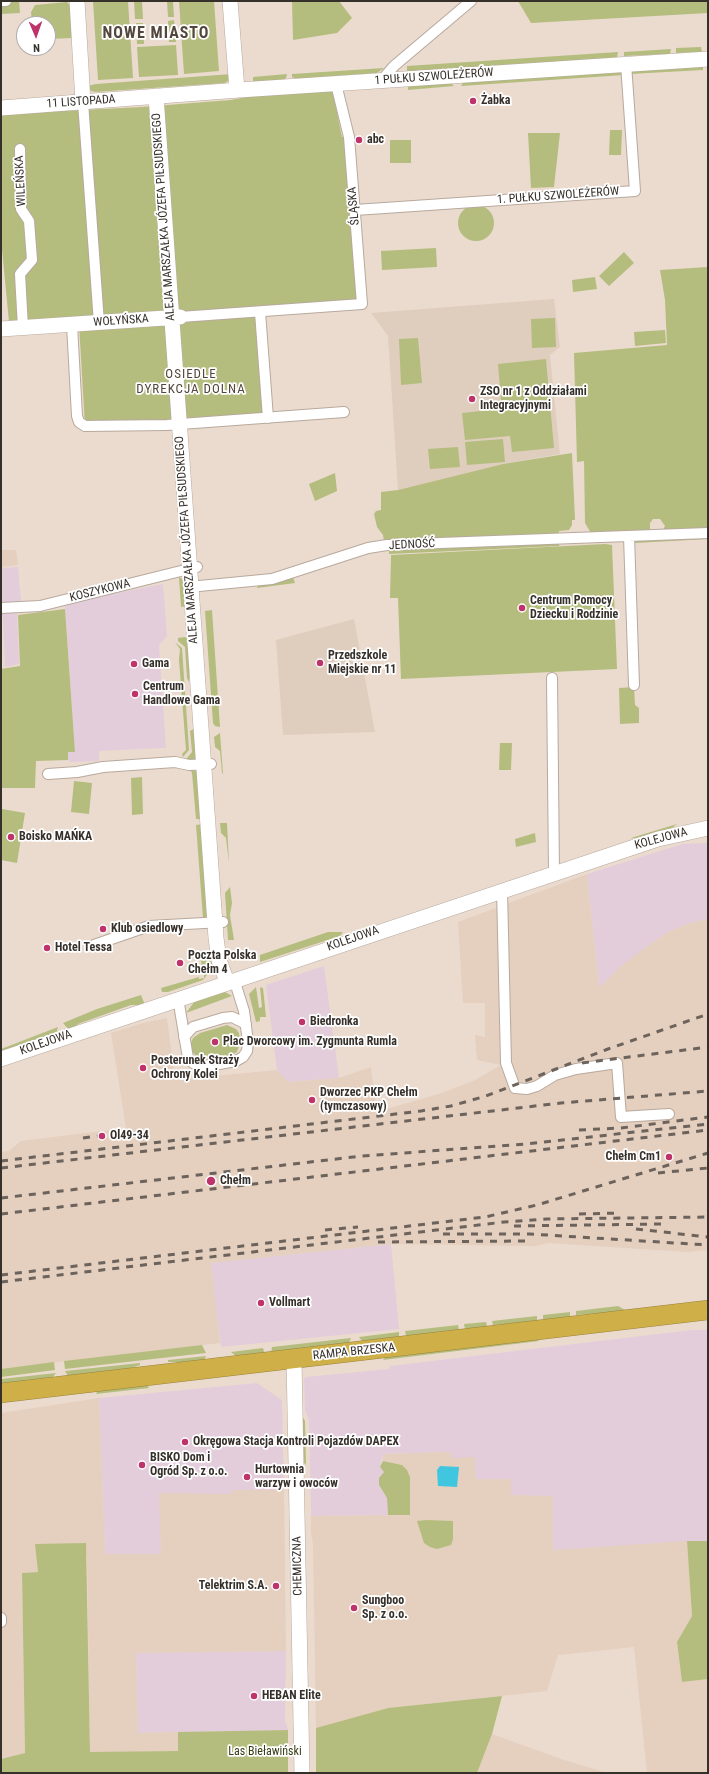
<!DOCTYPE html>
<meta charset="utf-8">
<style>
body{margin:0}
#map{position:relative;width:709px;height:1774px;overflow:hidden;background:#ebdbcf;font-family:"Roboto Condensed",sans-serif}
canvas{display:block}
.frame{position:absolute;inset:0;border:2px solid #36302b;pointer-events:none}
.north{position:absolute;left:16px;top:16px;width:40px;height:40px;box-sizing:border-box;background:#fff;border:1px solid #afacaa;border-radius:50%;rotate:178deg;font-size:11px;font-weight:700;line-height:16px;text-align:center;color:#36302b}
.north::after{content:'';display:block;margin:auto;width:14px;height:18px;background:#be3369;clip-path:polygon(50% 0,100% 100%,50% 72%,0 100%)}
</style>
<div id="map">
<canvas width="709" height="1774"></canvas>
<div class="frame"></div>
<div class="north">N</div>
</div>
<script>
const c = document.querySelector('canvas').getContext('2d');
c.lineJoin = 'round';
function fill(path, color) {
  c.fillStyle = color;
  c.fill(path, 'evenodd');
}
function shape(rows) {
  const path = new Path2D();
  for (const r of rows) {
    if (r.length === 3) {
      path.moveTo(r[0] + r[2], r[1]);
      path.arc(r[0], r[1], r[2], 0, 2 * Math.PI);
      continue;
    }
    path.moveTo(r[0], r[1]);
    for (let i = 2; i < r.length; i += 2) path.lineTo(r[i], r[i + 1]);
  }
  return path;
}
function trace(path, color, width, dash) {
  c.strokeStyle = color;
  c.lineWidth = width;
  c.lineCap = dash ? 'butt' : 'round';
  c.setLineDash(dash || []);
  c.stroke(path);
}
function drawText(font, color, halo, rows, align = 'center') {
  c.font = font + ' "Roboto Condensed",sans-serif';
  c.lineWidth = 3.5;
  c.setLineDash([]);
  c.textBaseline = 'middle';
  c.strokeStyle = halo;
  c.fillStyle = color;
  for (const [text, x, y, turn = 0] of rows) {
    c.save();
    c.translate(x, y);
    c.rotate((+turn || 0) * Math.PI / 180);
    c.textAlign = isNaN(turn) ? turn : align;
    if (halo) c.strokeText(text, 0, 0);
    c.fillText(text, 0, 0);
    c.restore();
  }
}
fill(shape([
 [18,567,22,612,17,613,19,664,5,667,3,617,1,617,1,568],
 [163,584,167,636,159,645,166,748,99,751,99,761,70,762,68,760,67,752,75,751,65,609,66,603],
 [708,843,708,919,690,923,670,931,652,943,599,988,587,874,682,844],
 [324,966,339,1078,287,1082,277,1070,266,985],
 [391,1244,399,1329,221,1347,210,1263],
 [691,1330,708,1330,708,1541,553,1550,511,1495,476,1479,451,1458,451,1452,383,1454,381,1464,384,1472,381,1489,387,1498,388,1515,311,1516,309,1420,305,1411,304,1379,306,1377,389,1369,390,1366],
 [257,1383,282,1400,284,1490,233,1490,230,1494,160,1494,161,1554,105,1554,99,1398],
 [286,1651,285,1720,288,1730,138,1733,136,1653]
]), '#e3cddb');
fill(shape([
 [1,550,16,550,18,565,1,567],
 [587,874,599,988,622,965,652,943,670,931,690,923,708,919,708,1250,687,1252,548,1243,536,1246,391,1244,211,1263,220,1343,1,1369,1,1152,9,1151,21,1141,126,1128,111,1033,143,1023,167,1018,175,1080,277,1070,288,1082,339,1078,371,1067,376,1109,390,1108,442,1093,475,1080,501,1065,477,1060,475,1035,485,1037,485,1003,463,1003,458,922],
 [99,1398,105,1554,161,1554,159,1493,230,1494,233,1490,284,1490,286,1651,136,1653,138,1733,178,1732,178,1751,90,1753,87,1555,36,1544,38,1572,22,1573,25,1753,1,1759,1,1413],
 [451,1452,451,1458,475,1457,476,1479,511,1479,511,1495,553,1496,553,1550,687,1541,692,1616,677,1643,682,1682,708,1679,708,1773,647,1773,634,1647,558,1655,547,1691,388,1708,316,1728,313,1545,311,1533,311,1516,410,1515,409,1474,402,1465,383,1461,383,1454],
 [492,1734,561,1759,607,1773,477,1773]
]), '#e5cfbe');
fill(shape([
 [554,299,560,347,550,355,560,454,503,464,398,490,388,336,371,313],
 [354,619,375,732,283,735,276,640]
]), '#dfcebd');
fill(shape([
 [1,1,19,1,20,13,1,14],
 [93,1,128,1,133,78,98,80],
 [134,1,142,1,143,19,135,19],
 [167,1,173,1,174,17,168,17],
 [179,1,214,1,219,71,184,74],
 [292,1,339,1,352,18,337,33,293,40],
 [518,1,708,1,708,13,531,23],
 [67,2,72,7,73,38,48,39,48,24,32,24,31,12,35,5],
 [174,20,176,42,169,42,168,21],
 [136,23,143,23,144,44,137,44],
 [176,45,178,75,139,77,137,47],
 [701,47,702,52,676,53,676,48],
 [671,49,670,54,624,56,624,52],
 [618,52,617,58,407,72,407,66],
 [703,65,703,70,630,74,633,71],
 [384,68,377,73,296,79,292,77,292,74],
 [621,72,624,75,461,86,464,81],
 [232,74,231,79,225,83,95,92,91,91,87,86,96,84],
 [287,74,286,78,283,81,253,83,253,77],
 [451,83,454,86,408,90,408,85],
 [328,91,332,92,334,98,342,137,349,137,362,304,260,312,268,418,85,426,79,324,9,322,1,239,1,114,142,107,231,100,256,95],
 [610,130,622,130,621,155,609,155],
 [528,133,560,133,554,187,531,188],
 [390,140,411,140,411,163,390,163],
 [476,223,18],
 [436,248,437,267,382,270,381,251],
 [624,252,634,263,609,286,599,276],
 [708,267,708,528,663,530,665,526,660,519,653,519,650,523,650,530,591,533,585,523,584,461,577,462,574,353,667,345,665,300,660,270],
 [595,277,597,289,573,292,572,280],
 [555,318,556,347,532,348,531,319],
 [665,330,666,343,635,346,634,332],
 [418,338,422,383,401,385,399,339],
 [546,359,554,448,512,452,510,436,465,440,462,413,508,408,507,400,501,400,498,364],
 [503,439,505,462,467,465,465,442],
 [458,447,460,467,430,469,428,449],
 [572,453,575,520,572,520,572,525,569,530,559,531,559,534,384,541,383,535,377,527,374,514,376,511,381,510,381,492,398,490,503,464],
 [335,473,337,491,315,501,309,484],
 [706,537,708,539,635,543,635,540],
 [559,543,559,546,389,554,389,549],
 [605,544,612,545,617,669,401,679,398,598,390,598,391,555],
 [179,577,184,580,187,606,181,607],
 [293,577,295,583,257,588,258,586],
 [65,609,75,752,68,752,68,760,36,761,35,788,1,788,1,669,20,666,18,615],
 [212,610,220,727,215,726,213,723,205,611],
 [185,637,188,639,191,657,189,682,187,678,185,647,178,641,178,638],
 [175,642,182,648,189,750,183,757,182,754,186,750,179,660,180,649],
 [634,687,635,705,639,708,639,723,620,724,619,688],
 [195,728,196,759,186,761,186,759,192,752,190,731],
 [220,733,223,774,222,773,220,751,215,747,214,737],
 [500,743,512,743,511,770,499,770],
 [190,769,198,772,202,819,196,819,192,773],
 [142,777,143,814,132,815,131,778],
 [74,781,92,783,89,814,71,812],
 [2,809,25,813,17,863,1,860],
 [220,823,227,823,229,863,226,838,221,833],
 [203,824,208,916,203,918,196,825],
 [677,824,672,828,638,839,631,838],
 [535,833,536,842,516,847,515,839],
 [230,887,232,903,230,915,234,940,228,940,225,893],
 [328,932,343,932,340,936,260,962,260,955],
 [212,952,212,968,203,980,168,992,162,992,161,988,199,977,199,979,204,978,204,974,202,974,201,957,204,953],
 [256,987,259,1008,262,1007,260,987,263,988,266,1017,260,1017,260,1021,256,1022,249,994],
 [225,992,232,996,186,1013,195,1001],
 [141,995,145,1005,131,1005,78,1024,73,1030,69,1030,63,1023,97,1009],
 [227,1025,236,1029,239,1033,240,1043,237,1052,224,1059,203,1060,196,1056,191,1050,190,1045,193,1038,200,1033],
 [58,1027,56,1034,1,1053,1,1049],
 [618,1306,627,1311,576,1315,576,1311],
 [570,1312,570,1316,568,1318,544,1320,543,1318,543,1315],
 [537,1316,537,1322,493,1325,492,1321],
 [486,1322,487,1326,485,1328,465,1329,464,1324],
 [458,1325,459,1330,407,1336,406,1335,405,1331],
 [399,1332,399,1338,362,1341,359,1337],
 [351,1338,349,1343,271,1354,272,1347],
 [537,1339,539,1341,383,1360,386,1356],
 [202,1345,206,1353,65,1369,64,1361],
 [263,1348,265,1355,237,1357,231,1352],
 [206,1356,204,1361,200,1362,168,1362,168,1360],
 [54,1362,55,1370,1,1377,1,1369],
 [140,1363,140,1365,122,1371,68,1376,65,1371],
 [56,1373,52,1378,1,1385,1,1379],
 [147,1385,149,1388,96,1394,98,1390],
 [301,1414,305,1421,306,1465,302,1461],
 [383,1461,402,1465,407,1470,410,1477,410,1515,388,1515,387,1498,379,1485,379,1478,384,1472,380,1467],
 [426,1520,453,1521,453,1539,451,1545,437,1549,430,1547,424,1543,417,1521],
 [687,1541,708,1541,708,1679,682,1682,677,1642,692,1616],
 [86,1543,90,1752,178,1751,178,1732,288,1730,288,1773,1,1773,1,1759,25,1753,22,1573,38,1572,35,1544],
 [502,1696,492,1734,477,1773,316,1773,316,1728,388,1708]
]), '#b4bd7e');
fill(shape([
 [440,1466,459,1467,457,1487,438,1486,437,1470]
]), '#41c6e0');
const street = shape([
 [1,1,6,1],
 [381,81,394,66,471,1],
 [83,102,99,323],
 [20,149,21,209,29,221,32,260,20,274,23,328],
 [355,210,635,191,626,64],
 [260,312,268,418],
 [180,317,362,304,349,137,336,84],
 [72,325,77,416,79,422,85,426,167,425,344,412],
 [629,536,634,685],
 [199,586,272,579,368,548,387,545,708,533],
 [1,608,40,606,197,567],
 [552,678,554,873],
 [48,774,77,772,103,767,175,762,189,765,211,764],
 [502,890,506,1063,515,1088,527,1089,537,1086,555,1075,576,1069,617,1063,621,1117,669,1114],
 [94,945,149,926,223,922],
 [178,998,188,1058,193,1063,208,1066,236,1061,243,1057,247,1051,248,1042,244,1011,234,979],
 [184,1037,193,1027,223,1018,232,1017,246,1024],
 [1,1618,1,1622]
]);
const secondary = shape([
 [77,1,83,102],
 [230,1,237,90],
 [156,96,216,938,219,960,227,982],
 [1,108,239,90,708,59],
 [1,329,180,317],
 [1,1059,658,839,708,828],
 [294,1359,302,1773]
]);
const highway = shape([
 [1,1393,708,1310]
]);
trace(street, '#b8a99d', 12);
trace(secondary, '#b8a99d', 16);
trace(highway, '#99833e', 20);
trace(street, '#fff', 10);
trace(secondary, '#fff', 15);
trace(highway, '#cfaf48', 19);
trace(shape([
 [582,1063,708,1047],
 [579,1130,621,1128,708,1117],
 [83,1138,122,1133],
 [1,1161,421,1111,451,1106,486,1096,608,1049,708,1014],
 [1,1168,561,1103,708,1091],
 [658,1173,708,1168],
 [1,1198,362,1156,526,1144,708,1124],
 [1,1214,708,1130],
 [579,1214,621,1213],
 [514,1226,662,1224],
 [636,1229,708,1237],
 [325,1230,358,1227],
 [443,1234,530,1234,708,1245],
 [378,1242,525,1241],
 [1,1275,485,1217,537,1205,708,1153],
 [1,1282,504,1222,547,1219,708,1217]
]), '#6c635c', 3, [7, 7]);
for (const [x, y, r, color] of [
 [473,101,4,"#be3369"],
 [359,140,4,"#be3369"],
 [472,399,4,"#be3369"],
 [522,608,4,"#be3369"],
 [320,663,4,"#be3369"],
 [134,664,4,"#be3369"],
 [135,694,4,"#be3369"],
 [11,837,4,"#be3369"],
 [103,929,4,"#be3369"],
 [47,948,4,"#be3369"],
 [180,963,4,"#be3369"],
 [302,1022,4,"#be3369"],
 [215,1042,4,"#be3369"],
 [143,1068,4,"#be3369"],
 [312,1100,4,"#be3369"],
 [102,1136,4,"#be3369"],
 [669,1157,4,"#be3369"],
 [211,1181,5,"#be3369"],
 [261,1303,4,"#be3369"],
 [185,1442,4,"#be3369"],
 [142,1465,4,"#be3369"],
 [247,1477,4,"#be3369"],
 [276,1586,4,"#be3369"],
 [354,1608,4,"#be3369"],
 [254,1696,4,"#be3369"]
]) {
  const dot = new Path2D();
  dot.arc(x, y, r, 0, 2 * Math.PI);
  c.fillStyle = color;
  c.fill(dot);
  trace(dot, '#fff', 1.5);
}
drawText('12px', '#36302b', '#fff', [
 ["1 PUŁKU SZWOLEŻERÓW",434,77,-4],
 ["11 LISTOPADA",81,102,-4],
 ["WILEŃSKA",21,181,-93],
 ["1. PUŁKU SZWOLEŻERÓW",558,196,-4],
 ["ŚLĄSKA",354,206,-95],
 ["ALEJA MARSZAŁKA JÓZEFA PIŁSUDSKIEGO",164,217,-94],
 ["WOŁYŃSKA",121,321,-4],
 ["ALEJA MARSZAŁKA JÓZEFA PIŁSUDSKIEGO",187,540,-94],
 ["JEDNOŚĆ",412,545,-3],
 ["KOSZYKOWA",100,591,-14],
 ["KOLEJOWA",661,839,-15],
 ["KOLEJOWA",353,939,-19],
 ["KOLEJOWA",46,1043,-19],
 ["RAMPA BRZESKA",354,1352,-6],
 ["CHEMICZNA",298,1566,-91]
]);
drawText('bold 12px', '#36302b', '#fff', [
 ["Żabka",481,101],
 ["abc",367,140],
 ["ZSO nr 1 z Oddziałami",480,392],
 ["Integracyjnymi",480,406],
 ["Centrum Pomocy",530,601],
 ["Dziecku i Rodzinie",530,615],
 ["Przedszkole",328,656],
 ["Miejskie nr 11",328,670],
 ["Gama",142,664],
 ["Centrum",143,687],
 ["Handlowe Gama",143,701],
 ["Boisko MAŃKA",19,837],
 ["Klub osiedlowy",111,929],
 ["Hotel Tessa",55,948],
 ["Poczta Polska",188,956],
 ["Chełm 4",188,970],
 ["Biedronka",310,1022],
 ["Plac Dworcowy im. Zygmunta Rumla",223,1042],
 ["Posterunek Straży",151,1061],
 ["Ochrony Kolei",151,1075],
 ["Dworzec PKP Chełm",320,1093],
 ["(tymczasowy)",320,1107],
 ["Ol49-34",110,1136],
 ["Chełm Cm1",661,1157,"right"],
 ["Chełm",220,1181],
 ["Vollmart",269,1303],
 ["Okręgowa Stacja Kontroli Pojazdów DAPEX",193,1442],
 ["BISKO Dom i",150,1458],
 ["Ogród Sp. z o.o.",150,1472],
 ["Hurtownia",255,1470],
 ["warzyw i owoców",255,1484],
 ["Telektrim S.A.",268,1586,"right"],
 ["Sungboo",362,1601],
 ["Sp. z o.o.",362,1615],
 ["HEBAN Elite",262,1696]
], 'left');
drawText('12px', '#393e17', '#fff', [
 ["Las Bieławiński",265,1752]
]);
c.letterSpacing = '1px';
drawText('13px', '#53463d', '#fff', [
 ["OSIEDLE",191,375],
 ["DYREKCJA DOLNA",191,390]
]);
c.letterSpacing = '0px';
c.letterSpacing = '1px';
drawText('bold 16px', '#53463d', '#fff', [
 ["NOWE MIASTO",156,34]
]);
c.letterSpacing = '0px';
</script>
